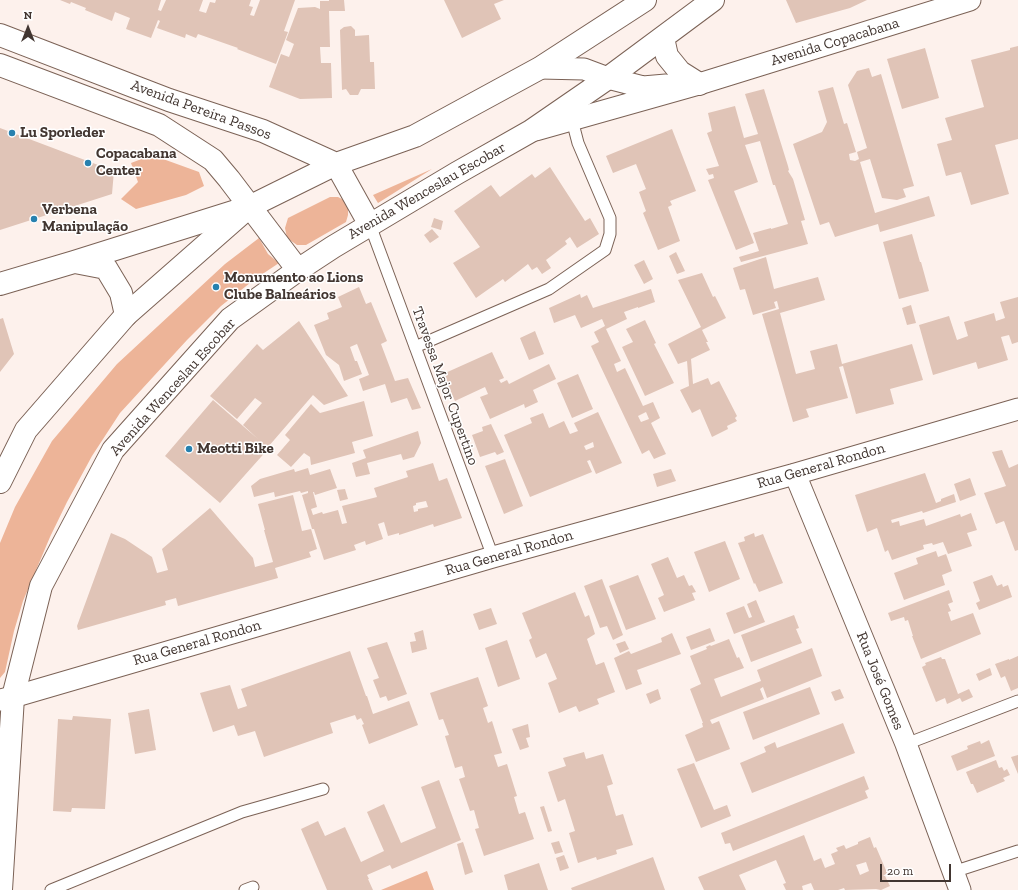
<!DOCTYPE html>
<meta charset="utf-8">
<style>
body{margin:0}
#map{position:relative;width:1018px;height:890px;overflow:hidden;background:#fdf1ec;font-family:"Zilla Slab",serif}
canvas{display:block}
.north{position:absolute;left:8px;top:8px;width:40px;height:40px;-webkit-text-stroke:3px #fff;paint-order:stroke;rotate:0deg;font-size:11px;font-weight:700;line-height:16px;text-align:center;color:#423631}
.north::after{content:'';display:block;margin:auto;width:14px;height:18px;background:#423631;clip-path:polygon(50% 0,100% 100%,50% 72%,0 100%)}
.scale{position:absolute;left:880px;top:864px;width:71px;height:18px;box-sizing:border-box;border:2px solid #423631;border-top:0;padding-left:5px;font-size:12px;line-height:14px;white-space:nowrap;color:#423631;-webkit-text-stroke:3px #fff;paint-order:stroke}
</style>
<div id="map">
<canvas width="1018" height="890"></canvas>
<div class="north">N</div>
<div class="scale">20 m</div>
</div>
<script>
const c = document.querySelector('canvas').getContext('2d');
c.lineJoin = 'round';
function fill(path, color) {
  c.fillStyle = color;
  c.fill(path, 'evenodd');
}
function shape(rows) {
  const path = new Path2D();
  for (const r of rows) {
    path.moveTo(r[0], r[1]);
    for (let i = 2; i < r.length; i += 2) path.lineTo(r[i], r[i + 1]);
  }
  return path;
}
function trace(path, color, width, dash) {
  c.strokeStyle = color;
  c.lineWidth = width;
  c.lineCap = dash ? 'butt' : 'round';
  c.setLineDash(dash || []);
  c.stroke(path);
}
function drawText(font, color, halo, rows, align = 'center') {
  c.font = font + ' "Zilla Slab",serif';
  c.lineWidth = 3;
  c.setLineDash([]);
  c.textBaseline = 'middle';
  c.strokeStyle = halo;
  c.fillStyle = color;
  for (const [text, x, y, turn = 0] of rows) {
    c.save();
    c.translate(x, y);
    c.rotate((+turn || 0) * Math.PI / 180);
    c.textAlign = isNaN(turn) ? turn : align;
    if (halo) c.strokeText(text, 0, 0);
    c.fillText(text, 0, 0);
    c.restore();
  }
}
fill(shape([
 [152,155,199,172,204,186,186,195,136,209,121,199,138,182,131,163],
 [432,169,378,203,373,195],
 [330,197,338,197,344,200,348,207,348,215,346,222,306,245,297,245,287,238,285,228,288,218],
 [259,238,268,254,279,263,255,279,221,306,187,340,120,413,92,456,67,502,50,537,23,601,14,631,5,672,0,678,0,543,15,507,52,441,117,364,225,264],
 [427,871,434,890,381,890]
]), '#edb498');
fill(shape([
 [60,0,161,0,158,10,161,11,166,0,203,0,199,11,206,13,210,2,215,3,216,0,251,0,249,6,253,7,250,15,254,16,260,0,295,0,284,31,288,32,276,64,237,49,238,48,198,34,196,38,186,34,185,38,157,28,160,21,158,20,151,38,126,29,130,18,115,12,112,21,85,10,86,8,71,2,70,4],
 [329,0,344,0,345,11,329,11,330,47,320,47,321,63,331,63,332,98,300,99,269,87,281,54,289,57,294,44,286,40,298,8,315,7,320,9,320,1,329,1],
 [444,0,504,0,494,4,501,19,462,38],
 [786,0,867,0,850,8,796,23],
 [351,26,355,30,355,36,369,35,370,62,374,62,375,89,361,89,358,95,350,95,346,89,342,90,340,30,344,27],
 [1018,46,1018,139,995,145,1009,194,971,205,961,172,946,176,937,144,952,140,945,118,984,107,971,60,1010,50,1010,48],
 [925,48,939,98,902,109,887,59],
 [869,68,872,77,881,74,914,186,903,189,906,197,897,200,882,198,870,159,860,162,875,213,929,196,935,216,880,232,878,224,835,237,829,222,820,225,793,144,822,132,827,122,818,91,833,87,844,124,847,123,856,152,849,154,850,160,855,161,859,159,857,152,867,148,848,85,857,71],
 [764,89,788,166,789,170,788,171,793,179,805,220,801,221,808,244,741,262,739,257,759,251,753,233,771,228,771,229,788,224,775,185,773,185,760,141,745,145,758,182,734,191,754,243,736,250,708,180,714,178,713,174,709,175,706,169,719,166,707,133,712,131,708,113,735,106,744,138,758,134,745,94],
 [0,128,114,171,112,194,0,230],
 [672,129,696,191,670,201,672,205,668,207,680,241,658,250,643,213,646,211,639,192,646,189,636,164,613,173,606,156],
 [550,167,585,221,590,218,599,234,577,248,570,237,565,241,567,244,546,260,551,268,542,274,537,267,532,270,528,264,505,282,503,279,476,298,453,263,480,247,454,211,491,185,500,197,532,174,535,178],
 [434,218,443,221,441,230,431,227],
 [432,229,439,237,430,243,424,235],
 [912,234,920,262,921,262,929,291,899,299,883,242],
 [676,252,685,271,677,274,669,256],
 [766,257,774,289,818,277,825,300,780,313,796,374,815,369,810,351,837,344,842,364,912,344,923,380,890,389,894,404,856,414,843,366,839,367,848,398,806,409,809,417,793,422,762,314,779,309,777,301,774,302,776,308,753,315,745,289,740,290,733,268],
 [644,260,653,279,644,284,634,265],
 [702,273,713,297,715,296,726,318,702,330,708,342,706,342,710,350,691,359,693,384,708,378,711,385,719,381,737,416,735,418,737,421,727,426,728,429,712,437,700,409,692,413,680,390,689,386,687,361,678,364,668,344,701,327,678,280],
 [359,287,366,304,371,302,387,341,381,344,395,381,408,378,421,408,412,410,407,398,391,403,385,384,363,391,359,379,369,375,357,344,350,347,355,361,357,361,362,374,344,381,339,365,326,355,314,325,329,319,327,313,342,307,338,297],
 [651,289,655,302,638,308,638,307,624,312,627,319,606,329,621,361,614,364,617,372,625,368,643,406,653,402,660,418,651,423,666,454,654,459,649,450,642,454,591,346,599,342,594,332,605,326,602,319,581,328,575,315,554,323,549,308,580,294,581,298,587,295,593,308],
 [646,412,649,419,641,422,638,416],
 [1018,297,1018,342,1012,344,1009,335,1001,337,1008,360,978,369,976,362,933,375,919,325,949,316,957,340,968,336,964,322,994,313,996,321,1005,318,1000,302],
 [911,305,916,323,907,325,902,308],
 [3,318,14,354,0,372,0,319],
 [645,320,656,343,654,344,674,383,645,396,622,347,633,342,626,329],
 [299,321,348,396,324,405,313,395,268,447,269,448,220,503,165,456,213,400,258,439,243,425,262,403,255,398,237,419,210,396,257,344,263,350],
 [535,331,544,354,529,360,520,338],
 [492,352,504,378,499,380,501,383,507,380,509,384,549,364,556,379,533,390,538,402,525,408,524,404,490,419,480,397,488,394,485,387,455,401,443,374],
 [578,374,593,409,572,418,557,383],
 [364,401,373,436,352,442,355,453,311,465,310,457,304,453,291,467,277,455,290,440,285,435,311,404,320,413],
 [598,412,622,463,596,474,590,460,587,461,592,472,530,497,504,435,532,423,530,418,543,413,549,428,564,421,570,434,578,431,574,423],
 [593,442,594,447,586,450,584,446],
 [491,424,504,452,497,455,495,452,480,457,472,435,483,431,482,427],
 [418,431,421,443,414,457,403,460,401,454,367,463,370,474,356,477,352,463,366,458,363,450],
 [1002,450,1009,468,1018,464,1018,550,1015,551,1004,521,996,524,984,493,1006,486,992,452],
 [505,459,523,506,504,514,485,466],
 [433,463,439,481,447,478,462,518,434,527,433,524,399,535,399,533,388,536,384,522,378,524,383,539,366,545,365,541,354,545,356,550,324,560,314,529,312,529,302,495,308,493,308,491,301,493,300,491,275,497,274,492,254,497,251,486,260,479,294,469,295,472,308,468,310,475,330,469,337,488,315,495,314,492,313,492,317,507,311,509,313,515,322,512,323,514,338,510,342,524,347,523,342,506,377,497,374,488,408,477,406,471],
 [426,501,428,507,418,509,418,511,414,512,413,506,416,505,416,503],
 [671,469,676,481,657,487,653,474],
 [925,473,936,503,941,501,941,499,954,494,956,502,923,513,922,511,891,520,892,523,899,521,900,526,924,519,926,526,960,514,961,517,971,513,977,530,967,533,972,546,948,554,943,542,933,545,932,543,923,545,924,549,892,560,888,550,885,552,877,528,867,532,855,495],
 [970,478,976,495,960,501,954,484],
 [345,489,348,499,340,501,337,490],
 [293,495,302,531,311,529,317,549,309,552,311,557,275,568,278,578,178,606,176,598,165,601,166,605,78,630,77,626,111,533,125,539,152,557,157,573,168,570,162,549,210,508,253,558,255,567,273,562,264,530,265,530,258,504],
 [754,533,755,537,763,534,783,583,759,592,755,583,754,584,738,543,745,541,744,537],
 [725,541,740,579,709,592,694,552],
 [936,551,938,557,946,554,952,571,942,575,945,585,904,600,894,573,918,564,916,558],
 [668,557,677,578,684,575,689,586,692,585,696,592,692,593,695,600,664,612,658,598,664,595,651,564],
 [638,575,656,619,626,630,609,586],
 [992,575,997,586,1002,584,1003,587,1008,585,1012,597,979,610,976,603,980,601,973,582],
 [602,579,623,635,613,640,607,626,600,628,584,586],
 [949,590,953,602,948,604,951,611,948,612,951,621,973,613,981,634,921,659,912,636,913,636,908,620,905,621,904,617,891,621,888,613],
 [575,592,585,617,589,615,595,634,587,639,596,665,604,662,615,692,597,699,599,704,579,712,576,706,559,713,548,683,557,679,546,653,536,658,529,640,532,638,522,613],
 [756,600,765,622,734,634,726,613,744,606,749,618,752,617,747,604],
 [491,608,497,624,479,630,473,614],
 [794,615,799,628,796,629,802,643,751,662,741,635],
 [710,628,715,641,691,650,686,637],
 [423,630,427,649,412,653,410,642,416,641,414,633],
 [672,633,681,654,637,670,642,684,626,690,614,658,629,651,631,654,662,642,661,638],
 [729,639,737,658,739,657,744,668,714,679,721,697,761,681,757,670,812,648,822,676,767,698,763,687,760,689,764,699,710,720,712,724,719,721,730,749,696,762,685,735,703,727,702,723,703,723,690,689,701,684,690,656,707,649,706,647,710,645,711,646],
 [507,640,520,679,498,687,485,648],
 [625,641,629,649,620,653,616,644],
 [387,642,407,694,388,701,386,696,380,698,373,680,379,678,367,648],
 [350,651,366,696,367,696,373,714,409,701,418,725,369,744,362,725,364,724,361,718,357,720,355,715,330,723,333,733,264,757,255,731,238,736,234,725,213,732,200,693,230,685,238,709,247,706,241,689],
 [1018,656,1018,688,1011,691,1005,676,1001,678,995,664,1009,659,1009,660],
 [941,657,942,659,945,659,958,694,969,689,973,697,962,702,960,698,947,704,945,698,936,702,922,667,926,665,925,663],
 [990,668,992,675,979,681,976,674],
 [478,677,488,706,483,708,488,723,492,721,502,753,494,755,498,767,507,764,517,796,514,797,519,814,525,812,534,839,484,856,475,829,479,828,474,810,470,811,459,779,465,777,462,766,455,768,445,736,449,735,443,719,439,720,430,693],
 [810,687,820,714,753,740,743,712],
 [658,689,661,699,650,704,646,694],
 [840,689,844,698,835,701,831,692],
 [149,709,156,750,135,754,128,713],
 [73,716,111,719,105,809,72,808,71,812,53,811,58,719,72,720],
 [843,723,855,753,752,793,740,763,766,752,764,747,775,742,777,748],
 [528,724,530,737,526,738,529,747,520,750,512,729],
 [989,740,995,756,957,771,951,756,968,749,967,746,980,741,981,744],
 [584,752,586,759,603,754,613,784,607,786,616,816,623,814,633,845,616,850,617,854,597,860,596,857,578,863,569,833,575,831,565,799,558,802,548,772,566,766,563,758],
 [1018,755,1018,774,1011,757],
 [996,760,999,768,1002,767,1004,771,1007,769,1010,775,1003,778,1005,781,977,793,973,784,971,784,966,772],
 [694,763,714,810,727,805,731,816,701,828,677,769],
 [864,776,869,789,865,791,868,798,733,851,730,843,725,844,721,833],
 [439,780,461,840,392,869,390,865,367,875,369,879,368,879,373,890,327,890,301,829,318,821,325,836,345,827,361,862,384,851,367,812,384,804,401,843,436,828,421,787],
 [544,806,552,831,548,832,540,807],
 [804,835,814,861,821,858,825,868,835,864,831,854,838,851,836,848,844,845,846,849,858,844,858,842,870,837,874,848,876,847,888,875,885,876,890,886,881,890,876,889,845,890,844,888,838,890,814,890,811,883,802,886,803,890,786,890,783,884,786,883,776,860,739,875,746,890,704,890,698,877],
 [866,862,869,871,860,875,856,865],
 [559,841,563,852,555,854,551,843],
 [463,842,473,872,465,875,457,844],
 [564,855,569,868,560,871,556,858],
 [653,857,665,890,572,890,571,888],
 [539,863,548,890,508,890,504,875]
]), '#e0c4b7');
const service = shape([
 [370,225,493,557],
 [415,347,549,289,605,250,610,234,610,218,578,143,572,120],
 [906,744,1018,701],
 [953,872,1018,851],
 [51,890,242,812,323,789],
 [245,890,253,887]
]);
const minor = shape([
 [540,68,584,69,608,78,643,87,666,85],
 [536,130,699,84,970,0],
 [795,474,906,744,960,890],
 [0,700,13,697,493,557,795,474,1018,409]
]);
const tertiary = shape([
 [75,262,106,268,121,293,126,315],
 [0,284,74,262,249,207]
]);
const secondary = shape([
 [0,35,169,100,263,131,336,164,370,225],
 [663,38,667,56,680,72,699,84],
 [0,65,159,125,213,160,229,179,298,270],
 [0,482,26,430,126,315,249,207,336,164,415,136,540,68,645,0],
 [1,890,13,697,41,586,113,450,230,319,298,270,333,247,457,173,531,131,608,78,713,0]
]);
trace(service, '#7b6256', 13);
trace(minor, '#7b6256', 23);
trace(tertiary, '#7b6256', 24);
trace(secondary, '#7b6256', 24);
trace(service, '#fff', 11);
trace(minor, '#fff', 21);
trace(tertiary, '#fff', 22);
trace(secondary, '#fff', 22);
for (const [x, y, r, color] of [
 [12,133,4,"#2781af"],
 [88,163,4,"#2781af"],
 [34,219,4,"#2781af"],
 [216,287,4,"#2781af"],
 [189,449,4,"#2781af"]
]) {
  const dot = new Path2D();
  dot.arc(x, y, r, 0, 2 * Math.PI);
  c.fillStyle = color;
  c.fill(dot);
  trace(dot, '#fff', 1.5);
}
drawText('15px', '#423631', '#fff', [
 ["Avenida Copacabana",835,42,-17],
 ["Avenida Pereira Passos",201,110,20],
 ["Avenida Wenceslau Escobar",427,191,-30],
 ["Travessa Major Cupertino",445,386,70],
 ["Avenida Wenceslau Escobar",173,387,-48],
 ["Rua General Rondon",821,466,-16],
 ["Rua General Rondon",509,553,-16],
 ["Rua General Rondon",197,643,-16],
 ["Rua José Gomes",880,681,68]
]);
drawText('bold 15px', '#423631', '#fff', [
 ["Lu Sporleder",20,133],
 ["Copacabana",96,154],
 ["Center",96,171],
 ["Verbena",42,210],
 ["Manipulação",42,227],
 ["Monumento ao Lions",224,278],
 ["Clube Balneários",224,295],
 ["Meotti Bike",197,449]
], 'left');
</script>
